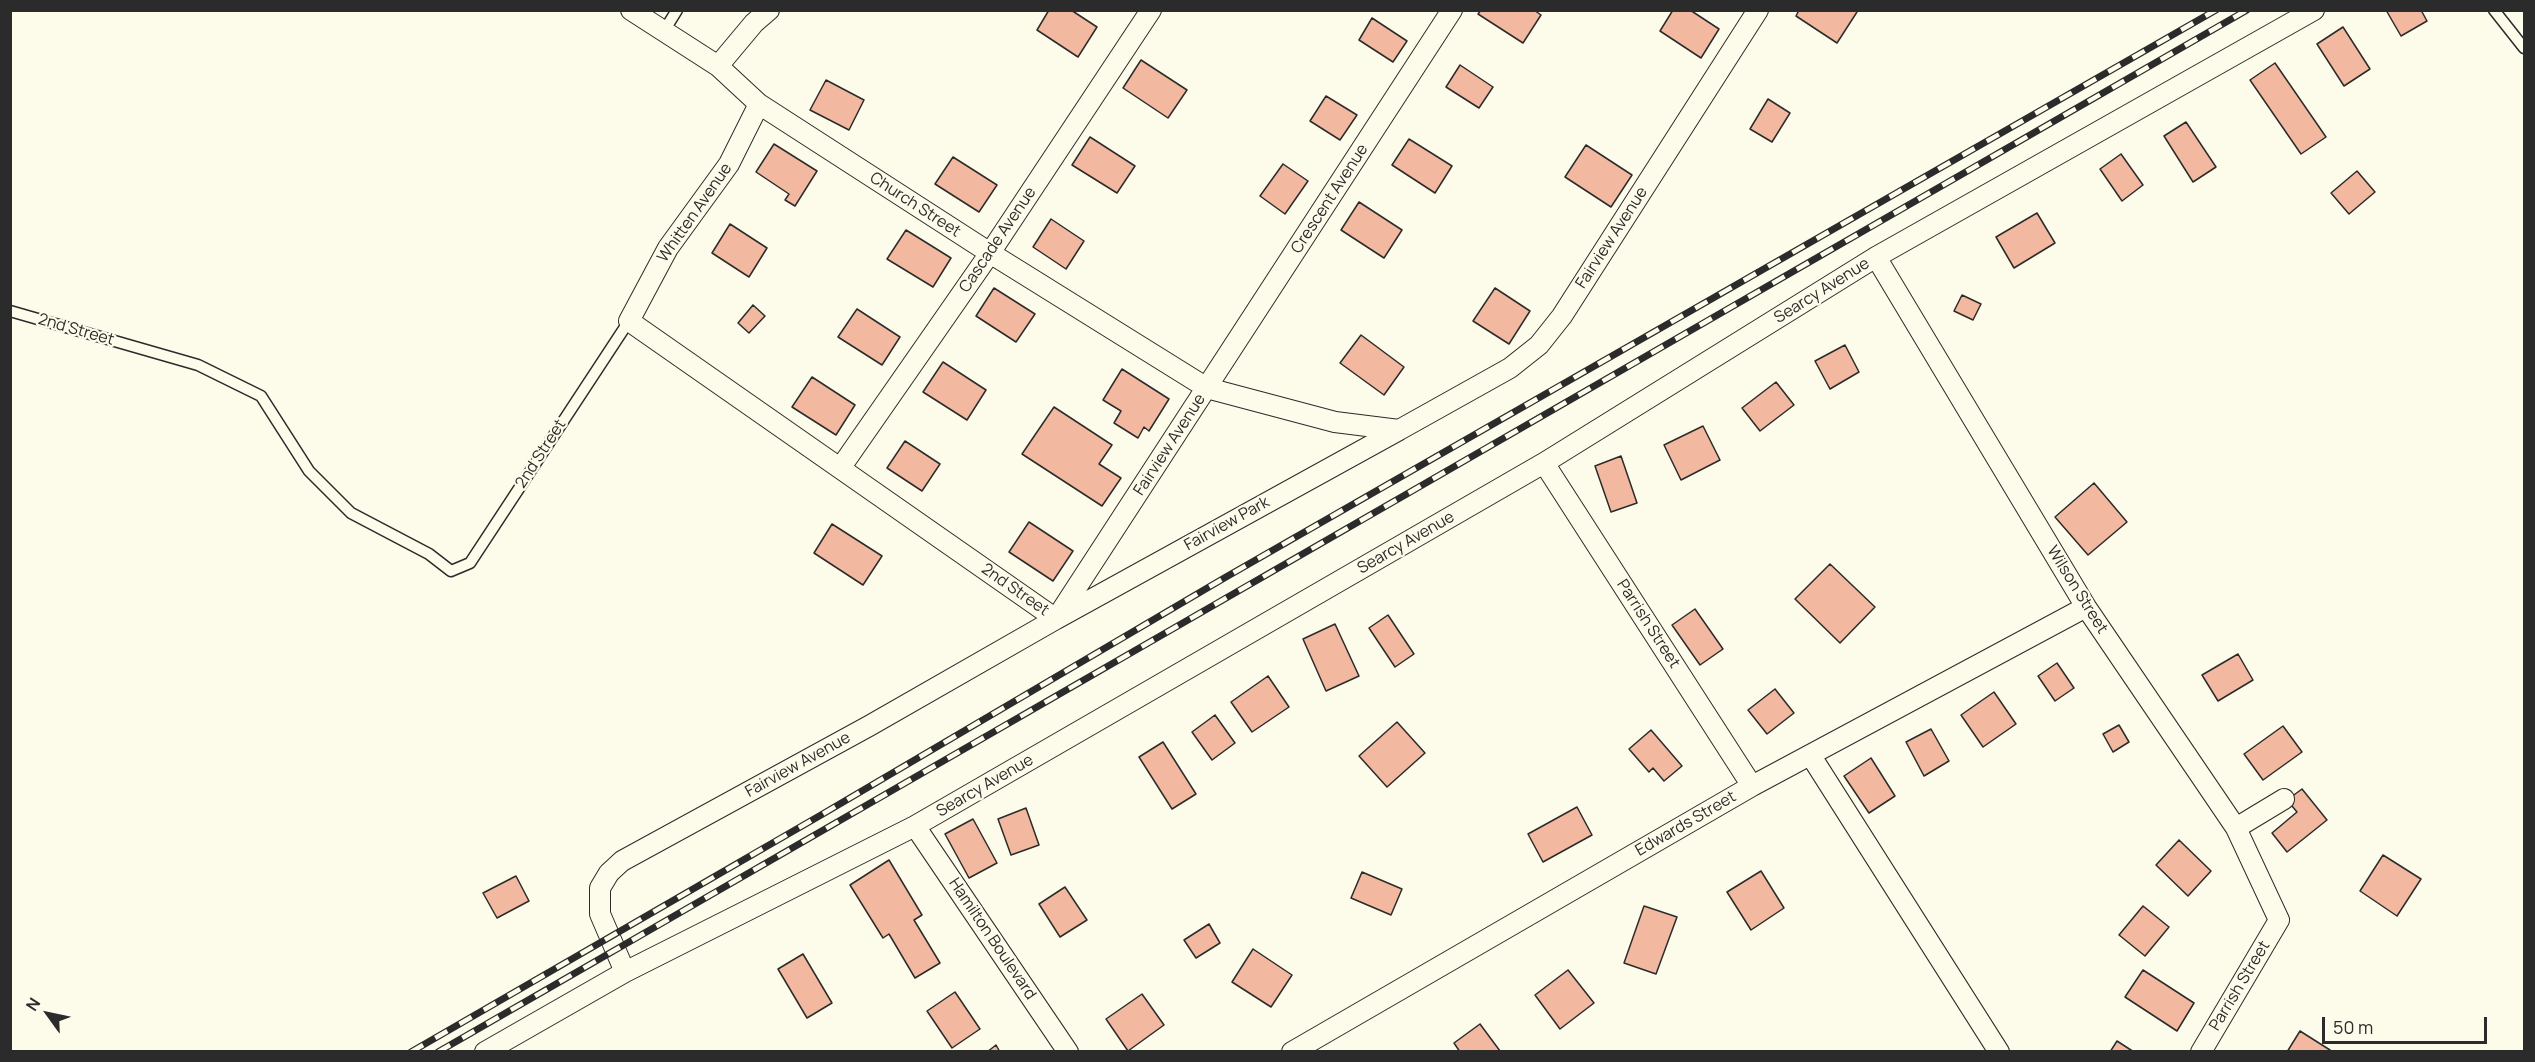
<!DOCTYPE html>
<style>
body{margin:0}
#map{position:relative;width:2535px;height:1062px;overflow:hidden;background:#fdfbea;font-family:Manrope,sans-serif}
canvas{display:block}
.frame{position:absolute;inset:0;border:12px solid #2b2b2b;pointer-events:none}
.north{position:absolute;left:18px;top:984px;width:60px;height:60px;-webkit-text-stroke:4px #fdfbea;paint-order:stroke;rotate:303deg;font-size:16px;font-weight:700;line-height:24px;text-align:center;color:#2b2b2b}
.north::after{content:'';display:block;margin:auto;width:21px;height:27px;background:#2b2b2b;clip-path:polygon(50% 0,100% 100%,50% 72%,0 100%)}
.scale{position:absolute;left:2322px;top:1017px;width:165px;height:27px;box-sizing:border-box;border:3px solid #2b2b2b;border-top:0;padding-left:8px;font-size:18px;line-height:21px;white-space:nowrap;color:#2b2b2b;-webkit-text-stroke:4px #fdfbea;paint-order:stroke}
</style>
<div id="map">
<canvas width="2535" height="1062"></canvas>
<div class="frame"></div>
<div class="north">N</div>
<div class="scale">50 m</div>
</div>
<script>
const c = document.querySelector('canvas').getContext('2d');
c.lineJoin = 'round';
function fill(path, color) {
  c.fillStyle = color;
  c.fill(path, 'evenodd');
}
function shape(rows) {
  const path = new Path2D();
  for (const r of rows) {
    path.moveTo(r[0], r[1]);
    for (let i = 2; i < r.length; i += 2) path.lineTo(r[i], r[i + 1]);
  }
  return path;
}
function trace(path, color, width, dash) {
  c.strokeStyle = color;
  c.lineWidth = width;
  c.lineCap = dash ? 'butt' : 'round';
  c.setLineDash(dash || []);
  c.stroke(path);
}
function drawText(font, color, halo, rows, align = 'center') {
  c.font = font + ' Manrope,sans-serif';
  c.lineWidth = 4.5;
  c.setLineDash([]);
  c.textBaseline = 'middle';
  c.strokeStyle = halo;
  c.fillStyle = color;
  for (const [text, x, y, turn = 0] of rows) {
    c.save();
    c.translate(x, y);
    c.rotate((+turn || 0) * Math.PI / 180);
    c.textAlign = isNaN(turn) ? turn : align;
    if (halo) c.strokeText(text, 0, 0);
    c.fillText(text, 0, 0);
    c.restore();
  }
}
const building = shape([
 [1049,10,1071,10,1097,27,1078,57,1037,30,1049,10],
 [1481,10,1534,10,1541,15,1523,43,1478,14,1481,10],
 [1673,10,1690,10,1719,29,1701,58,1660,31,1673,10],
 [1799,10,1854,10,1857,12,1837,43,1796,16,1799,10],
 [2386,10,2421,10,2427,21,2401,36,2386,10],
 [1372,18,1407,41,1393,62,1359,40,1372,18],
 [2343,27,2370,69,2344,86,2317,44,2343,27],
 [1141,60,1187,90,1168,118,1123,88,1141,60],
 [2275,63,2326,137,2301,154,2250,80,2275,63],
 [1460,65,1493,87,1479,108,1446,87,1460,65],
 [826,80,864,100,849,130,810,110,826,80],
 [1326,96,1357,115,1340,140,1310,121,1326,96],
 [1768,99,1790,113,1772,142,1750,129,1768,99],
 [2186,122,2216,167,2193,182,2164,136,2186,122],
 [1090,137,1135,166,1117,193,1072,165,1090,137],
 [1409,139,1452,166,1435,193,1392,165,1409,139],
 [774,144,817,171,795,206,785,200,789,194,756,172,774,144],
 [1586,145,1632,175,1611,207,1565,177,1586,145],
 [2121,154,2143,185,2122,201,2100,169,2121,154],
 [953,157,997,185,979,212,935,184,953,157],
 [1283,164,1308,181,1285,214,1260,196,1283,164],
 [2357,171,2375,192,2349,214,2331,193,2357,171],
 [1359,202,1402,230,1384,258,1341,230,1359,202],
 [2037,213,2055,243,2014,268,1996,237,2037,213],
 [1051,219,1084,241,1066,269,1033,247,1051,219],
 [730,224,767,248,749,277,712,253,730,224],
 [906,230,951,258,933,287,887,259,906,230],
 [994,288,1035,314,1016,342,976,316,994,288],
 [1495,288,1530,311,1509,344,1473,321,1495,288],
 [1962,295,1981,304,1973,320,1954,311,1962,295],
 [753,305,765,316,749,333,738,323,753,305],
 [857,309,900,337,882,365,838,337,857,309],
 [1361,335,1404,367,1384,395,1340,363,1361,335],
 [1845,345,1859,372,1830,389,1815,361,1845,345],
 [943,362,986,390,967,420,923,392,943,362],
 [1122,369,1169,399,1149,431,1144,427,1138,438,1114,423,1121,411,1103,400,1122,369],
 [812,377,855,405,836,435,792,407,812,377],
 [1776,382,1794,405,1760,431,1742,408,1776,382],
 [1054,407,1112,445,1099,464,1121,478,1102,506,1022,454,1054,407],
 [1703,426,1720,460,1681,480,1664,445,1703,426],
 [905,441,940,464,922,491,887,468,905,441],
 [1621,456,1637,503,1611,512,1595,466,1621,456],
 [2094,483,2127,522,2088,555,2055,517,2094,483],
 [1029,522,1073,551,1053,581,1009,552,1029,522],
 [832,524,882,556,863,585,814,553,832,524],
 [1830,564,1875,607,1840,643,1795,599,1830,564],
 [1695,609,1723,649,1700,665,1672,625,1695,609],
 [1388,615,1414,654,1395,667,1369,628,1388,615],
 [1335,624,1359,676,1326,691,1303,639,1335,624],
 [2238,654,2253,680,2218,701,2202,675,2238,654],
 [2057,663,2074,688,2055,701,2038,676,2057,663],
 [1268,676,1289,707,1252,732,1231,702,1268,676],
 [1775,689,1794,713,1767,734,1748,710,1775,689],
 [1994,692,2016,724,1983,747,1961,715,1994,692],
 [1215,715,1235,743,1212,760,1192,732,1215,715],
 [1397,722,1425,753,1387,787,1359,756,1397,722],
 [2119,725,2129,742,2113,752,2103,734,2119,725],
 [2283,726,2302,752,2263,780,2244,754,2283,726],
 [1931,729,1949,761,1924,776,1906,742,1931,729],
 [1651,730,1682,766,1664,781,1653,768,1649,772,1629,749,1651,730],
 [1163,742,1196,794,1172,809,1139,757,1163,742],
 [1871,758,1895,796,1869,813,1844,776,1871,758],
 [2302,789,2327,820,2287,852,2272,833,2297,812,2287,800,2302,789],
 [1577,807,1592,835,1543,862,1528,834,1577,807],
 [1026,808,1039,845,1011,855,998,819,1026,808],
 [973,819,997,863,969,878,945,834,973,819],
 [2179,840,2211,871,2188,896,2156,865,2179,840],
 [2383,855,2421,879,2397,916,2360,891,2383,855],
 [889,860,922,915,914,920,940,963,915,978,889,934,883,938,850,885,889,860],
 [1761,871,1784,908,1751,930,1727,892,1761,871],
 [1362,872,1402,889,1391,915,1351,898,1362,872],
 [516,876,529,901,497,918,483,893,516,876],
 [1065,887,1087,920,1060,937,1039,904,1065,887],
 [1644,906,1677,917,1656,974,1624,963,1644,906],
 [2143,906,2169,927,2145,956,2119,935,2143,906],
 [1209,924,1220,943,1196,958,1184,940,1209,924],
 [1253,949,1292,975,1271,1007,1232,982,1253,949],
 [803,954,832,1003,807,1018,778,969,803,954],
 [1568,970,1594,1003,1560,1029,1535,995,1568,970],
 [2143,970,2194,1003,2177,1031,2125,997,2143,970],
 [955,992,980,1029,952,1048,927,1011,955,992],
 [1142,994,1164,1025,1128,1051,1106,1019,1142,994],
 [1480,1024,1500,1051,1460,1052,1454,1043,1480,1024],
 [2300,1031,2330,1050,2329,1052,2287,1052,2300,1031],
 [2117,1041,2134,1052,2110,1052,2117,1041],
 [996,1045,1000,1052,987,1052,996,1045]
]);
fill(building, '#f2b8a0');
trace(building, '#2b2b2b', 1.5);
const lane = shape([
 [2494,10,2524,48],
 [664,31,677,10],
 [10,311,198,365,261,396,309,471,351,513,429,554,451,571,470,563,629,321]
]);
const street = shape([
 [631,10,718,66,759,104,990,253,1207,388,1335,422,1399,430,1510,368,1539,345,1562,316,1758,10],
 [718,66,754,23,769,10],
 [759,104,729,164,668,248,629,321,1056,619,1399,430],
 [1876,257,2086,607,2236,828,2279,920,2201,1052],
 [1544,463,1752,786],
 [841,467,990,253,1151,10],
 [1811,756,1999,1052],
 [915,826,1068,1052],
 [2236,828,2284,799],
 [625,972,600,914,600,888,609,873,622,861,869,726,1056,619,1452,10],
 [485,1052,625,972,915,826,1544,463,1876,257,2314,10],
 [1292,1052,1752,786,2086,607]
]);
trace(lane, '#2b2b2b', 13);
trace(street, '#2b2b2b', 22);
trace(lane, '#fdfbea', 10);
trace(street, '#fdfbea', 20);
const rail = shape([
 [411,1052,821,815,1226,577,2216,10],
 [438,1052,2247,10]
]);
trace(rail, '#2b2b2b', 7);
trace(rail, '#fdfbea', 4.5, [14]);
drawText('16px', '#2b2b2b', '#fdfbea', [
 ["Crescent Avenue",1330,199,-57],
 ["Church Street",915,205,33],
 ["Whitten Avenue",695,213,-55],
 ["Fairview Avenue",1612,238,-57],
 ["Cascade Avenue",998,240,-56],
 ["Searcy Avenue",1822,291,-32],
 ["2nd Street",76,330,16],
 ["Fairview Avenue",1170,445,-57],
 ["2nd Street",541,454,-57],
 ["Fairview Park",1227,524,-29],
 ["Searcy Avenue",1406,543,-30],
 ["2nd Street",1015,590,35],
 ["Wilson Street",2077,590,58],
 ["Parrish Street",1648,624,57],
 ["Fairview Avenue",798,765,-29],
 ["Searcy Avenue",985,786,-30],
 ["Edwards Street",1686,824,-30],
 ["Hamilton Boulevard",992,939,56],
 ["Parrish Street",2240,986,-59]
]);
</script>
